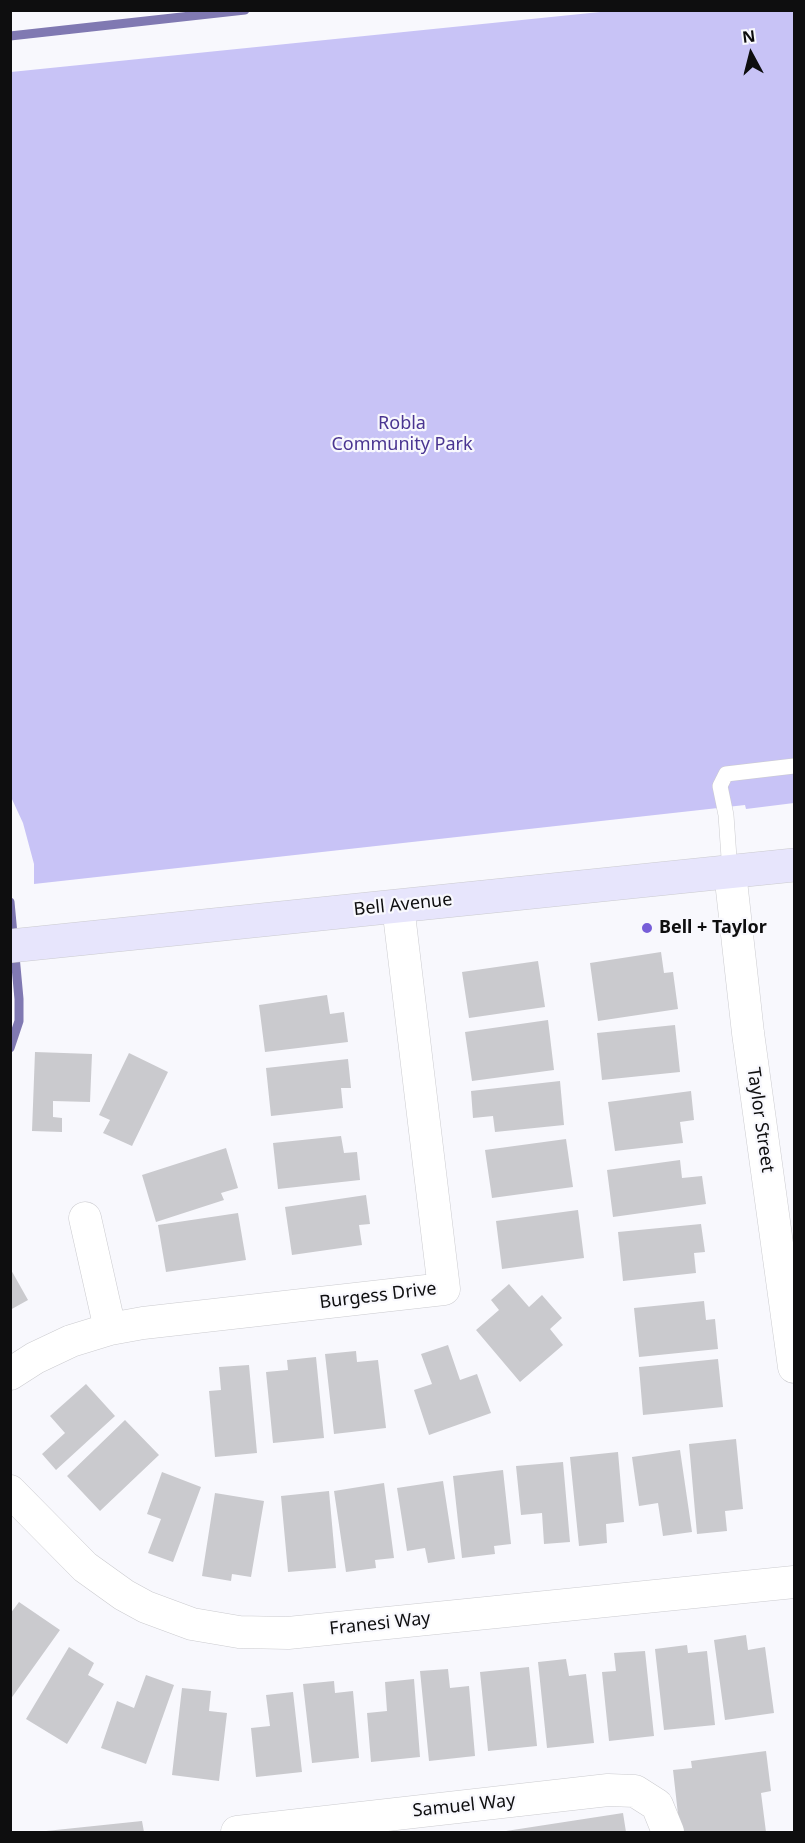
<!DOCTYPE html>
<style>
body{margin:0}
#map{position:relative;width:805px;height:1843px;overflow:hidden;background:#f8f8fd;font-family:"Noto Sans",sans-serif}
canvas{display:block}
.frame{position:absolute;inset:0;border:12px solid #0e0e0f;pointer-events:none}
.north{position:absolute;left:721px;top:24px;width:60px;height:60px;-webkit-text-stroke:4px #f8f8fd;paint-order:stroke;rotate:353deg;font-size:16px;font-weight:700;line-height:24px;text-align:center;color:#0e0e0f}
.north::after{content:'';display:block;margin:auto;width:21px;height:27px;background:#0e0e0f;clip-path:polygon(50% 0,100% 100%,50% 72%,0 100%)}
</style>
<div id="map">
<canvas width="805" height="1843"></canvas>
<div class="frame"></div>
<div class="north">N</div>
</div>
<script>
const c = document.querySelector('canvas').getContext('2d');
c.lineJoin = 'round';
function fill(path, color) {
  c.fillStyle = color;
  c.fill(path, 'evenodd');
}
function shape(rows) {
  const path = new Path2D();
  for (const r of rows) {
    path.moveTo(r[0], r[1]);
    for (let i = 2; i < r.length; i += 2) path.lineTo(r[i], r[i + 1]);
  }
  return path;
}
function trace(path, color, width, dash) {
  c.strokeStyle = color;
  c.lineWidth = width;
  c.lineCap = dash ? 'butt' : 'round';
  c.setLineDash(dash || []);
  c.stroke(path);
}
function drawText(font, color, halo, rows, align = 'center') {
  c.font = font + ' "Noto Sans",sans-serif';
  c.lineWidth = 4.5;
  c.setLineDash([]);
  c.textBaseline = 'middle';
  c.strokeStyle = halo;
  c.fillStyle = color;
  for (const [text, x, y, turn = 0] of rows) {
    c.save();
    c.translate(x, y);
    c.rotate((+turn || 0) * Math.PI / 180);
    c.textAlign = isNaN(turn) ? turn : align;
    if (halo) c.strokeText(text, 0, 0);
    c.fillText(text, 0, 0);
    c.restore();
  }
}
fill(shape([
 [610,11,794,11,794,803,746,809,745,805,34,884,34,864,23,823,11,797,11,72]
]), '#c8c3f6');
trace(shape([
 [10,36,245,10],
 [10,902,19,999,19,1021,10,1048]
]), '#8079b2', 9);
fill(shape([
 [661,952,664,973,673,972,678,1009,598,1021,590,963],
 [538,961,545,1007,469,1018,462,972],
 [327,995,330,1014,344,1012,348,1042,265,1052,259,1005],
 [548,1020,554,1070,472,1081,465,1032],
 [675,1025,680,1072,602,1080,597,1033],
 [35,1052,92,1054,90,1102,53,1101,53,1117,62,1118,62,1132,32,1131],
 [129,1053,168,1072,132,1146,103,1133,110,1120,99,1115],
 [348,1059,351,1088,341,1088,343,1108,271,1116,266,1068],
 [560,1081,564,1125,495,1132,493,1116,473,1118,471,1091],
 [691,1091,694,1120,680,1122,683,1143,615,1151,608,1102],
 [341,1136,344,1153,357,1152,360,1180,278,1189,273,1143],
 [566,1139,573,1187,492,1198,485,1150],
 [226,1148,238,1188,221,1193,224,1200,156,1222,142,1175],
 [680,1160,682,1178,702,1176,706,1204,613,1217,607,1170],
 [366,1195,370,1224,359,1225,362,1245,292,1255,285,1207],
 [578,1210,584,1258,502,1269,496,1221],
 [238,1213,246,1260,166,1272,158,1225],
 [701,1224,705,1252,694,1253,696,1273,623,1281,618,1232],
 [10,1268,28,1300,10,1310],
 [509,1284,529,1307,542,1295,562,1318,550,1329,563,1345,520,1382,476,1330,499,1310,491,1300],
 [704,1301,706,1320,715,1319,718,1349,639,1357,634,1308],
 [448,1345,460,1380,477,1374,491,1413,429,1435,414,1390,432,1384,421,1354],
 [356,1351,357,1362,378,1360,386,1428,334,1434,325,1354],
 [316,1357,324,1438,273,1443,266,1372,288,1370,287,1360],
 [718,1359,723,1407,643,1415,639,1367],
 [249,1365,257,1453,215,1457,209,1391,221,1390,219,1367],
 [86,1384,115,1416,56,1470,42,1454,65,1433,50,1416],
 [125,1420,159,1455,100,1511,67,1476],
 [736,1439,743,1509,725,1511,727,1531,697,1534,689,1444],
 [680,1450,692,1532,663,1536,658,1503,639,1506,632,1457],
 [618,1452,624,1522,606,1524,607,1543,579,1546,570,1457],
 [563,1462,570,1542,544,1544,542,1513,521,1515,516,1466],
 [503,1470,511,1544,494,1546,495,1554,462,1558,453,1476],
 [162,1472,201,1487,173,1562,148,1553,161,1519,147,1514],
 [443,1481,455,1559,428,1563,425,1548,407,1551,397,1488],
 [384,1483,394,1558,375,1560,376,1568,346,1572,334,1491],
 [329,1491,336,1568,288,1572,281,1496],
 [215,1493,264,1501,251,1577,232,1574,231,1581,202,1576],
 [19,1602,60,1630,10,1700,10,1614],
 [746,1635,748,1650,765,1647,774,1713,725,1720,714,1640],
 [687,1645,688,1653,707,1651,715,1725,664,1730,655,1649],
 [69,1647,94,1663,88,1675,104,1684,67,1744,26,1719],
 [645,1651,654,1736,609,1741,602,1672,616,1671,614,1653],
 [566,1659,569,1676,586,1674,594,1743,547,1748,538,1662],
 [529,1667,537,1746,488,1751,480,1672],
 [448,1669,450,1688,469,1686,475,1756,429,1761,420,1671],
 [146,1675,174,1685,146,1764,101,1748,117,1701,134,1708],
 [414,1679,420,1757,371,1762,367,1713,387,1711,385,1682],
 [334,1681,335,1693,353,1691,359,1758,312,1763,303,1684],
 [182,1688,211,1691,209,1711,227,1713,219,1781,172,1775],
 [293,1692,302,1772,256,1777,251,1728,270,1726,266,1695],
 [766,1751,771,1791,761,1793,766,1832,680,1832,673,1770,692,1768,691,1761],
 [623,1813,626,1832,506,1832,506,1831],
 [142,1821,144,1832,46,1832,46,1831]
]), '#cacace');
const service = shape([
 [730,872,726,815,720,786,726,774,794,766]
]);
const minor = shape([
 [730,872,748,1033,794,1367],
 [85,1218,110,1329],
 [10,1374,35,1358,71,1341,110,1329,143,1323,444,1289,398,906],
 [10,1491,85,1567,124,1595,146,1607,192,1624,239,1632,288,1633,794,1582],
 [237,1832,608,1790,635,1791,657,1805,668,1832]
]);
const secondary = shape([
 [10,946,794,865]
]);
trace(service, '#cbcbcf', 16);
trace(minor, '#cbcbcf', 33);
trace(secondary, '#cbcbcf', 34);
trace(service, '#fff', 15);
trace(minor, '#fff', 32);
trace(secondary, '#e7e5fc', 33);
for (const [x, y, r, color] of [
 [647,928,6,"#775ed8"]
]) {
  const dot = new Path2D();
  dot.arc(x, y, r, 0, 2 * Math.PI);
  c.fillStyle = color;
  c.fill(dot);
  trace(dot, '#f8f8fd', 2);
}
drawText('18px', '#4a3591', '#f8f8fd', [
 ["Robla",402,424],
 ["Community Park",402,445]
]);
drawText('18px', '#0e0e0f', '#f8f8fd', [
 ["Bell Avenue",403,905,-6],
 ["Taylor Street",760,1120,82],
 ["Burgess Drive",378,1296,-7],
 ["Franesi Way",380,1624,-6],
 ["Samuel Way",464,1806,-6]
]);
drawText('bold 18px', '#0e0e0f', '#f8f8fd', [
 ["Bell + Taylor",659,928]
], 'left');
</script>
